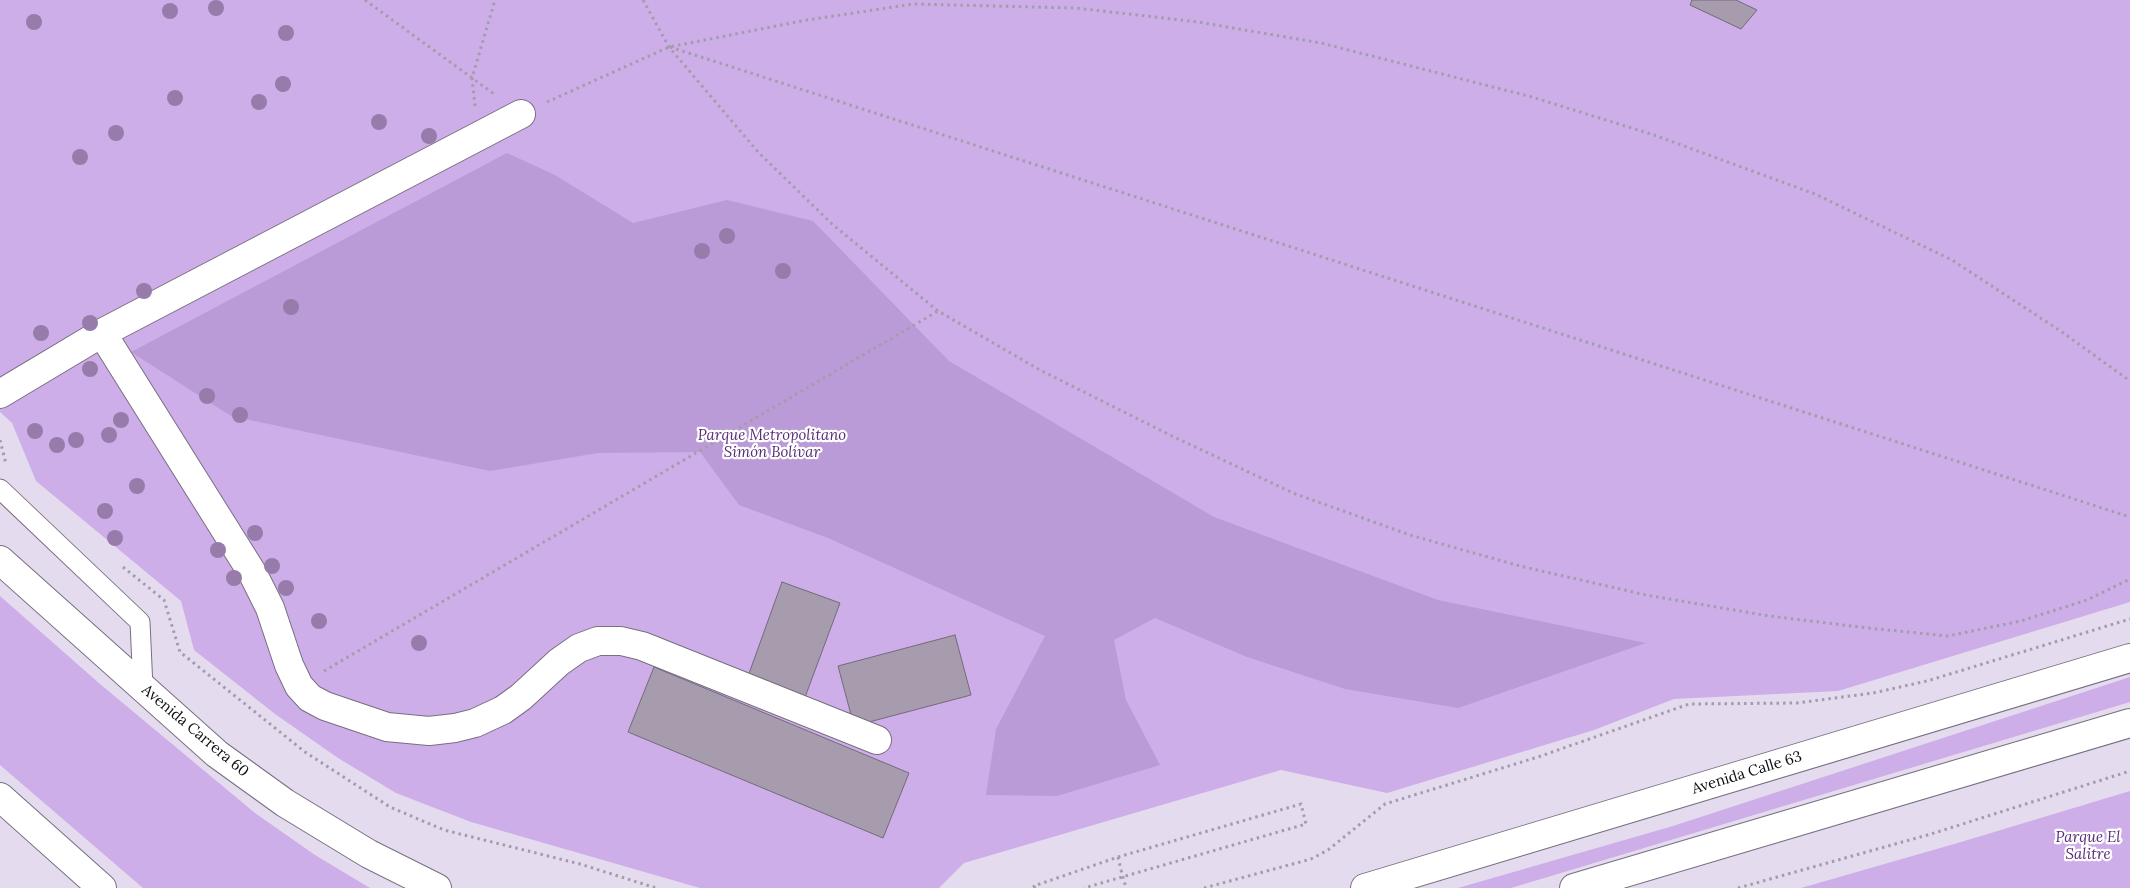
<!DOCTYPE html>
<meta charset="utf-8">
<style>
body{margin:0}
canvas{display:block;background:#e4dbee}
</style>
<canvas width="2130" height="888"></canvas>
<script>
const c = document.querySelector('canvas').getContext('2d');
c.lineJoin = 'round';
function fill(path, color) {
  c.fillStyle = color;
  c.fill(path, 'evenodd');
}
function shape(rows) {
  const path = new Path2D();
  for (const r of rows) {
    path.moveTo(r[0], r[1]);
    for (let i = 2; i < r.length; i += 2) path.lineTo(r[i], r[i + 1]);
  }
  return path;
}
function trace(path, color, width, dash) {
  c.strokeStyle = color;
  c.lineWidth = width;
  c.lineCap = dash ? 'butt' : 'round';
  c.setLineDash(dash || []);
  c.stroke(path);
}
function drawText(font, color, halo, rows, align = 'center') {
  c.font = font + ' Lora,serif';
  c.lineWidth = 4.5;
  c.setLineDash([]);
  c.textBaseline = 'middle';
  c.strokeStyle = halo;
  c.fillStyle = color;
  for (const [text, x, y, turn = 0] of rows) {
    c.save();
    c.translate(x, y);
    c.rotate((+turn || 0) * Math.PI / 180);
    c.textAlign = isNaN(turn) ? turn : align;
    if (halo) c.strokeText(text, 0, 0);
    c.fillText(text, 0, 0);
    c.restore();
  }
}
fill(shape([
 [0,0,2130,0,2130,602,1838,691,1674,699,1594,730,1387,793,1281,770,964,863,939,888,700,888,471,822,396,793,338,758,275,714,194,650,181,601,36,481,12,423,0,412],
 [0,596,100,684,255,813,315,855,370,888,143,888,0,765],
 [2130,677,2130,702,1511,888,1458,888,1673,826],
 [2130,791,2130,888,1801,888,1961,842]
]), '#ceaee9');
fill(shape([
 [507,153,555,175,633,223,727,200,813,221,949,361,1214,517,1438,600,1646,643,1458,708,1345,689,1247,657,1155,618,1114,640,1126,700,1160,765,1057,796,986,795,996,729,1045,636,828,538,739,505,700,452,598,453,490,471,231,416,131,352]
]), '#bb9ad8');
const building = shape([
 [1692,0,1736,0,1757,10,1741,29,1690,5,1692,0],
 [782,582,840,603,804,700,747,679,782,582],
 [955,635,971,695,854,726,838,666,955,635],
 [654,667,909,773,883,838,628,732,654,667]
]);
fill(building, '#a69cae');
trace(building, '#736a7b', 1);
const service = shape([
 [0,489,140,622,143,688]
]);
const pedestrian = shape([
 [102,333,253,574,270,608,289,665,299,686,310,698,325,706,387,727,429,731,455,728,475,723,503,710,521,697,559,662,579,648,598,641,621,641,642,646,877,740],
 [0,394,102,333,521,114]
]);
const secondary = shape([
 [0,560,217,754,285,803,369,854,437,888],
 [0,797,102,888],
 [1365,888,2130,658],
 [1574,888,2130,723]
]);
trace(service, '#786f80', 21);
trace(pedestrian, '#786f80', 30);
trace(secondary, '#786f80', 30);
trace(shape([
 [365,0,494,94],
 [643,0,669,47,758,152,832,224,938,311,1040,370,1170,435,1293,493,1410,535,1520,566,1646,595,1769,616,1868,628,1948,636,2021,621,2087,600,2130,579],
 [670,47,2130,517],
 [547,102,669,47,807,20,913,4,1076,8,1198,22,1321,43,1532,97,1654,135,1815,194,1952,260,2062,332,2130,381],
 [475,106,472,78,495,0],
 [0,440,6,464],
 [123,567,164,600,180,652,305,752,390,807,444,830,580,864,656,888],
 [324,671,938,311],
 [1118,857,1121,870],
 [1035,888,1034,886,1118,857,1301,804,1306,824,1084,888],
 [1204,888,1311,859,1328,850,1385,804,1538,757,1689,704,1797,703,1873,693,1927,681,2130,619],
 [1738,888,1931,834,2130,771]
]), '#a39cab', 3, [2.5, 4]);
trace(service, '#fff', 19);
trace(pedestrian, '#fff', 28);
trace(secondary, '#fff', 28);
trace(shape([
 [1121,870,1126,888]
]), '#a39cab', 3, [2.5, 4]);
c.fillStyle = '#967bab';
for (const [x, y] of [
 [216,8],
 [170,11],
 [34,22],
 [286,33],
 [283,84],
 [175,98],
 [259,102],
 [379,122],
 [116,133],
 [429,136],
 [80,157],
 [727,236],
 [702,251],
 [783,271],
 [144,291],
 [291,307],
 [90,323],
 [41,333],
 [90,369],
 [207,396],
 [240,415],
 [121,420],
 [35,431],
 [109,435],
 [76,440],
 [57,445],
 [137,486],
 [105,511],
 [255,533],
 [115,538],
 [218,550],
 [272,566],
 [234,578],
 [286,588],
 [319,621],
 [419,643]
]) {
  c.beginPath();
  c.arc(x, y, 8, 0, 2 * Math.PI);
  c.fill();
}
drawText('italic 15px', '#572c75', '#fff', [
 ["Parque Metropolitano",772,436],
 ["Simón Bolívar",772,453],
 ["Parque El",2088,838],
 ["Salitre",2088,855]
]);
drawText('15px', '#0f0c12', '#fff', [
 ["Avenida Carrera 60",195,731,40],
 ["Avenida Calle 63",1747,773,-17]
]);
</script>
